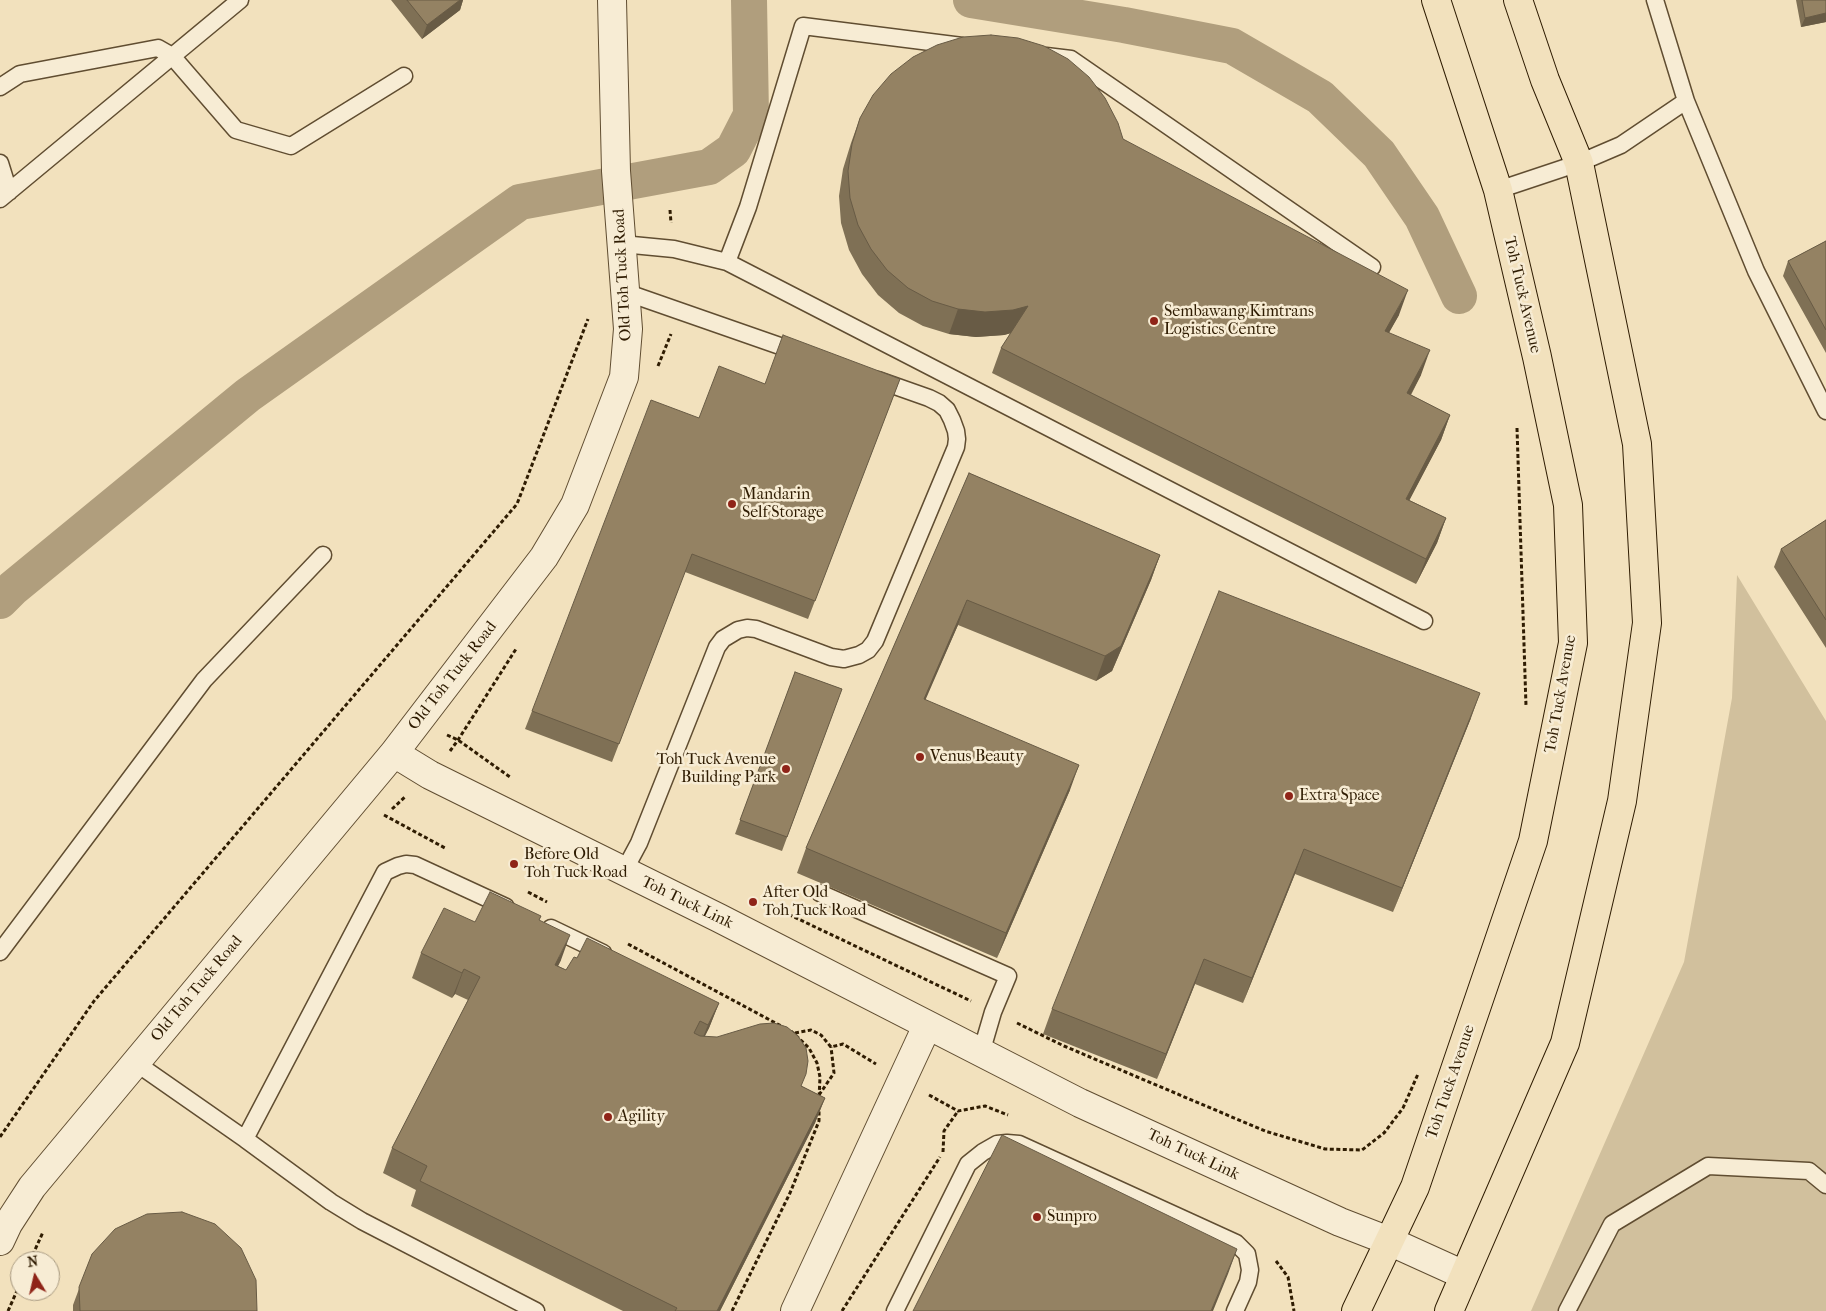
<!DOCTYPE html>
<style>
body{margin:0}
#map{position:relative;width:1826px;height:1311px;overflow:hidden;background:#f2e1bd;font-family:"IM FELL French Canon",serif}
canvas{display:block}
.north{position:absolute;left:10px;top:1251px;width:50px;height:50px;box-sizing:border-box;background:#f7ecd4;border:1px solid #a79980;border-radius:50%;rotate:351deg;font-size:14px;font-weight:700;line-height:20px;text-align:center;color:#2f1c02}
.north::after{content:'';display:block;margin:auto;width:18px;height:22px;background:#8f2418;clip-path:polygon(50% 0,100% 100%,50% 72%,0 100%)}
</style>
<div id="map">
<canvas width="1826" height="1311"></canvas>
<div class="north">N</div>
</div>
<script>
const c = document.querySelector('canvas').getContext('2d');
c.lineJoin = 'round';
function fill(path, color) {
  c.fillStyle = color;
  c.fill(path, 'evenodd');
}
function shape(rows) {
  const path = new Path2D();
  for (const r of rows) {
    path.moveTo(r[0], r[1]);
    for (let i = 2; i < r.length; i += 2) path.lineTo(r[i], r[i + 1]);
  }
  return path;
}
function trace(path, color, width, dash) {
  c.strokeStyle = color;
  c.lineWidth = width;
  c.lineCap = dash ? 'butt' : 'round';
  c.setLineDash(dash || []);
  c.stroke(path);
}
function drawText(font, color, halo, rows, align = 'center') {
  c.font = font + ' "IM FELL French Canon",serif';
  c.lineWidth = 5;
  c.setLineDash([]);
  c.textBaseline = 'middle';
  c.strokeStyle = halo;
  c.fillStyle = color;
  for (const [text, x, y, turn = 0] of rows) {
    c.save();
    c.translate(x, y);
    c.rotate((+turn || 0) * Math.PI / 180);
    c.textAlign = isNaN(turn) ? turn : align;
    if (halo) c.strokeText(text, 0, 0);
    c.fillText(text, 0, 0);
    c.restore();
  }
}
fill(shape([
 [1737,575,1826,721,1826,1311,1531,1311,1684,962,1732,698]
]), '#d1c09d');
trace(shape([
 [971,0,1124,25,1232,46,1320,97,1379,154,1422,217,1459,296],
 [0,601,13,588,248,395,520,202,709,167,733,150,751,115,749,0]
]), '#b09e7d', 36);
const service = shape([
 [1655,0,1686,101,1756,271,1826,411],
 [1046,56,1071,59,1372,267],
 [0,87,20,74,158,48,172,56,236,130,291,146,404,76],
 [0,163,9,192],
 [1498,190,1579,163,1621,145,1686,101],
 [0,199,240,0],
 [622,244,674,249,727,262,1424,621],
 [727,262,748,207,803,26,962,46],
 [625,292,800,353],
 [624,871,639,843,717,647,723,639,738,630,747,628,756,629,831,657,844,659,859,655,868,650,875,641,956,447,957,439,956,431,952,420,947,410,939,403,929,398,878,380],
 [820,893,1008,976,993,1012,981,1053],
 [551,928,603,953],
 [0,952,204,680,323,555],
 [136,1063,245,1139,331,1202,362,1221,536,1311],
 [245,1139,385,872,398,866,406,864,415,865,506,907],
 [895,1311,968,1164,983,1152,997,1144,1007,1143,1019,1144,1236,1243,1247,1254,1250,1270,1248,1282,1235,1311],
 [1567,1311,1612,1224,1708,1166,1809,1171,1826,1185]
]);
const tertiary = shape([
 [394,753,430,775,719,918,1080,1103,1340,1222,1389,1241,1464,1275],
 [0,1241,8,1224,32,1187,394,753,544,557,575,505,624,377,628,329,616,171,612,0],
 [795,1311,927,1026]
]);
const primary = shape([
 [1356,1311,1415,1187,1533,841,1573,643,1568,505,1537,357,1498,190,1436,0],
 [1449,1311,1565,1043,1622,801,1647,623,1637,444,1579,163,1545,80,1518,0]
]);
trace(service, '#604d31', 19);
trace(tertiary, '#604d31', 30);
trace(primary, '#2f1c02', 30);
trace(shape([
 [670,210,671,223],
 [658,366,671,334],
 [1517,428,1526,706],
 [447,735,458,740,510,777],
 [450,751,458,740,516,649],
 [392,809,406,796],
 [384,815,445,848],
 [528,892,547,902],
 [771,906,971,1001],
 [628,944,783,1027],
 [1017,1023,1064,1046,1265,1131,1325,1149,1362,1150,1384,1133,1403,1108,1418,1074],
 [791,1031,809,1048,817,1063,820,1077,819,1099],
 [795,1033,811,1030,821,1035,831,1047,843,1044,876,1064],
 [819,1095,834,1073,831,1047],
 [929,1095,958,1111,985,1106,1008,1115],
 [0,1137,94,1001,517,504,588,319],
 [943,1152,944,1131,958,1111],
 [30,1261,43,1232],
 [1276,1261,1288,1277,1294,1311],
 [8,1311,20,1284],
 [732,1311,790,1193,819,1121,819,1111],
 [842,1311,940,1157]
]), '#2f1c02', 3, [4, 2.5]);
trace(service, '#f7ecd4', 16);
trace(tertiary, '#f7ecd4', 28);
trace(primary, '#f2e1bd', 28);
fill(shape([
 [391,0,463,0,460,10,422,39],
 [1796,0,1826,0,1826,22,1801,27],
 [860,118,1123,139,1399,315,1389,332,1421,375,1411,395,1450,415,1441,440,1409,500,1446,518,1437,543,1416,584,992,373,1001,348,1011,333,1004,335,976,337,949,334,923,326,899,313,878,295,862,274,849,250,841,223,839,196,843,169,851,143],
 [1826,241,1826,353,1783,276,1788,261],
 [900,379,808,619,685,572,612,762,525,729,532,711,699,418,765,384],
 [969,473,1160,555,1151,580,1112,671,1096,681,958,625,925,699,1070,790,997,958,797,873,806,848],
 [1826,520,1826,648,1774,567,1781,549],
 [795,672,842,689,782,851,735,834],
 [1471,718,1393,912,1295,874,1243,1003,1195,984,1157,1079,1043,1034,1052,1009],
 [541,916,539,920,561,960,558,966,566,970,577,958,719,1003,709,1028,705,1036,825,1098,815,1123,720,1311,623,1311,411,1206,416,1190,383,1173,392,1148,468,1000,455,994,452,998,412,978,421,953,475,922],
 [92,1254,257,1311,73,1311,73,1305]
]), '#7f7055');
fill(shape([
 [460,0,463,0,460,10,422,39,427,25],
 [1826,13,1826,22,1801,27,1805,18],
 [1408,290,1399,315,1376,356,1385,331],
 [1028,306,1019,331,1004,335,976,337,949,334,958,309],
 [1430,350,1421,375,1398,418,1407,393],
 [1450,415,1441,440,1397,524,1406,499],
 [1446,518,1437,543,1416,584,1426,559],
 [1160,555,1151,580,1112,671,1096,681,1105,656],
 [967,600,958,625,915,724,924,699],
 [1480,693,1471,718,1393,912,1402,888],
 [1079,765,1070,790,997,958,1006,933],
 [1304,849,1295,874,1243,1003,1252,978],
 [570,935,561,960,546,990,555,965],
 [1204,959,1195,984,1157,1079,1166,1054],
 [464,969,455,994,452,998,462,973],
 [719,1003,709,1028,698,1049,708,1025],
 [825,1098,815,1123,720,1311,717,1311],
 [1237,1249,1228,1274,1213,1311,1211,1311]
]), '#685b45');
const building = shape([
 [407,0,460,0,427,25,407,0],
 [1802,0,1826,0,1826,13,1805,18,1802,0],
 [991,35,1018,38,1044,46,1068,59,1089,77,1105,98,1118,123,1123,139,1408,290,1385,331,1430,350,1407,393,1450,415,1406,499,1446,518,1426,559,1001,348,1028,306,1013,310,985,312,958,309,932,301,908,288,887,270,871,249,858,225,850,198,848,171,852,144,860,118,873,95,891,74,913,57,937,45,963,37,991,35],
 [1826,241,1826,330,1788,261,1826,241],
 [783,335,900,379,815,601,692,554,619,744,532,711,651,400,699,418,719,366,765,384,783,335],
 [969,473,1160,555,1121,646,1105,656,967,600,924,699,1079,765,1006,933,806,848,969,473],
 [1826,520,1826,620,1781,549,1826,520],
 [1219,591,1480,693,1402,888,1304,849,1252,978,1204,959,1166,1054,1052,1009,1219,591],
 [795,672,842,689,787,837,740,820,795,672],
 [490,892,541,916,539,920,570,935,555,965,566,970,574,957,577,958,587,938,719,1003,708,1025,700,1021,694,1033,700,1036,717,1037,760,1024,774,1023,787,1027,798,1036,806,1048,808,1061,806,1074,801,1086,825,1098,717,1311,675,1311,677,1308,420,1181,427,1166,392,1148,480,977,464,969,462,973,421,953,444,908,475,922,490,892],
 [1002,1135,1237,1249,1211,1311,913,1311,1002,1135],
 [182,1212,215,1224,241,1248,256,1280,257,1311,80,1311,79,1287,92,1254,115,1229,147,1214,182,1212]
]);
fill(building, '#948263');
trace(building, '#685b45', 1);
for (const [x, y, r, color] of [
 [1154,321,5,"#8f2418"],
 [732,504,5,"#8f2418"],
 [920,757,5,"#8f2418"],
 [786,769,5,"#8f2418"],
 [1289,796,5,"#8f2418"],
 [514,864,5,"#8f2418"],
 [753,902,5,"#8f2418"],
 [608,1117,5,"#8f2418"],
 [1037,1217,5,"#8f2418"]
]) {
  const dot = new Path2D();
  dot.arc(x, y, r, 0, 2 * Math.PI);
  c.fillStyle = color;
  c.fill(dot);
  trace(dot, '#f7ecd4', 2);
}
drawText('16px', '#2f1c02', '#f7ecd4', [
 ["Old Toh Tuck Road",623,275,-93],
 ["Toh Tuck Avenue",1522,295,77],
 ["Old Toh Tuck Road",453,676,-52],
 ["Toh Tuck Avenue",1561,694,-80],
 ["Toh Tuck Link",687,903,26],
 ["Old Toh Tuck Road",197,989,-50],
 ["Toh Tuck Avenue",1451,1082,-71],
 ["Toh Tuck Link",1193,1155,25]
]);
drawText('16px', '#2f1c02', '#f7ecd4', [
 ["Sembawang Kimtrans",1164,312],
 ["Logistics Centre",1164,330],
 ["Mandarin",742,495],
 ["Self Storage",742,513],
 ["Venus Beauty",930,757],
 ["Toh Tuck Avenue",776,760,"right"],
 ["Building Park",776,778,"right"],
 ["Extra Space",1299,796],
 ["Before Old",524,855],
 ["Toh Tuck Road",524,873],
 ["After Old",763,893],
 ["Toh Tuck Road",763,911],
 ["Agility",618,1117],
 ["Sunpro",1047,1217]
], 'left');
</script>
